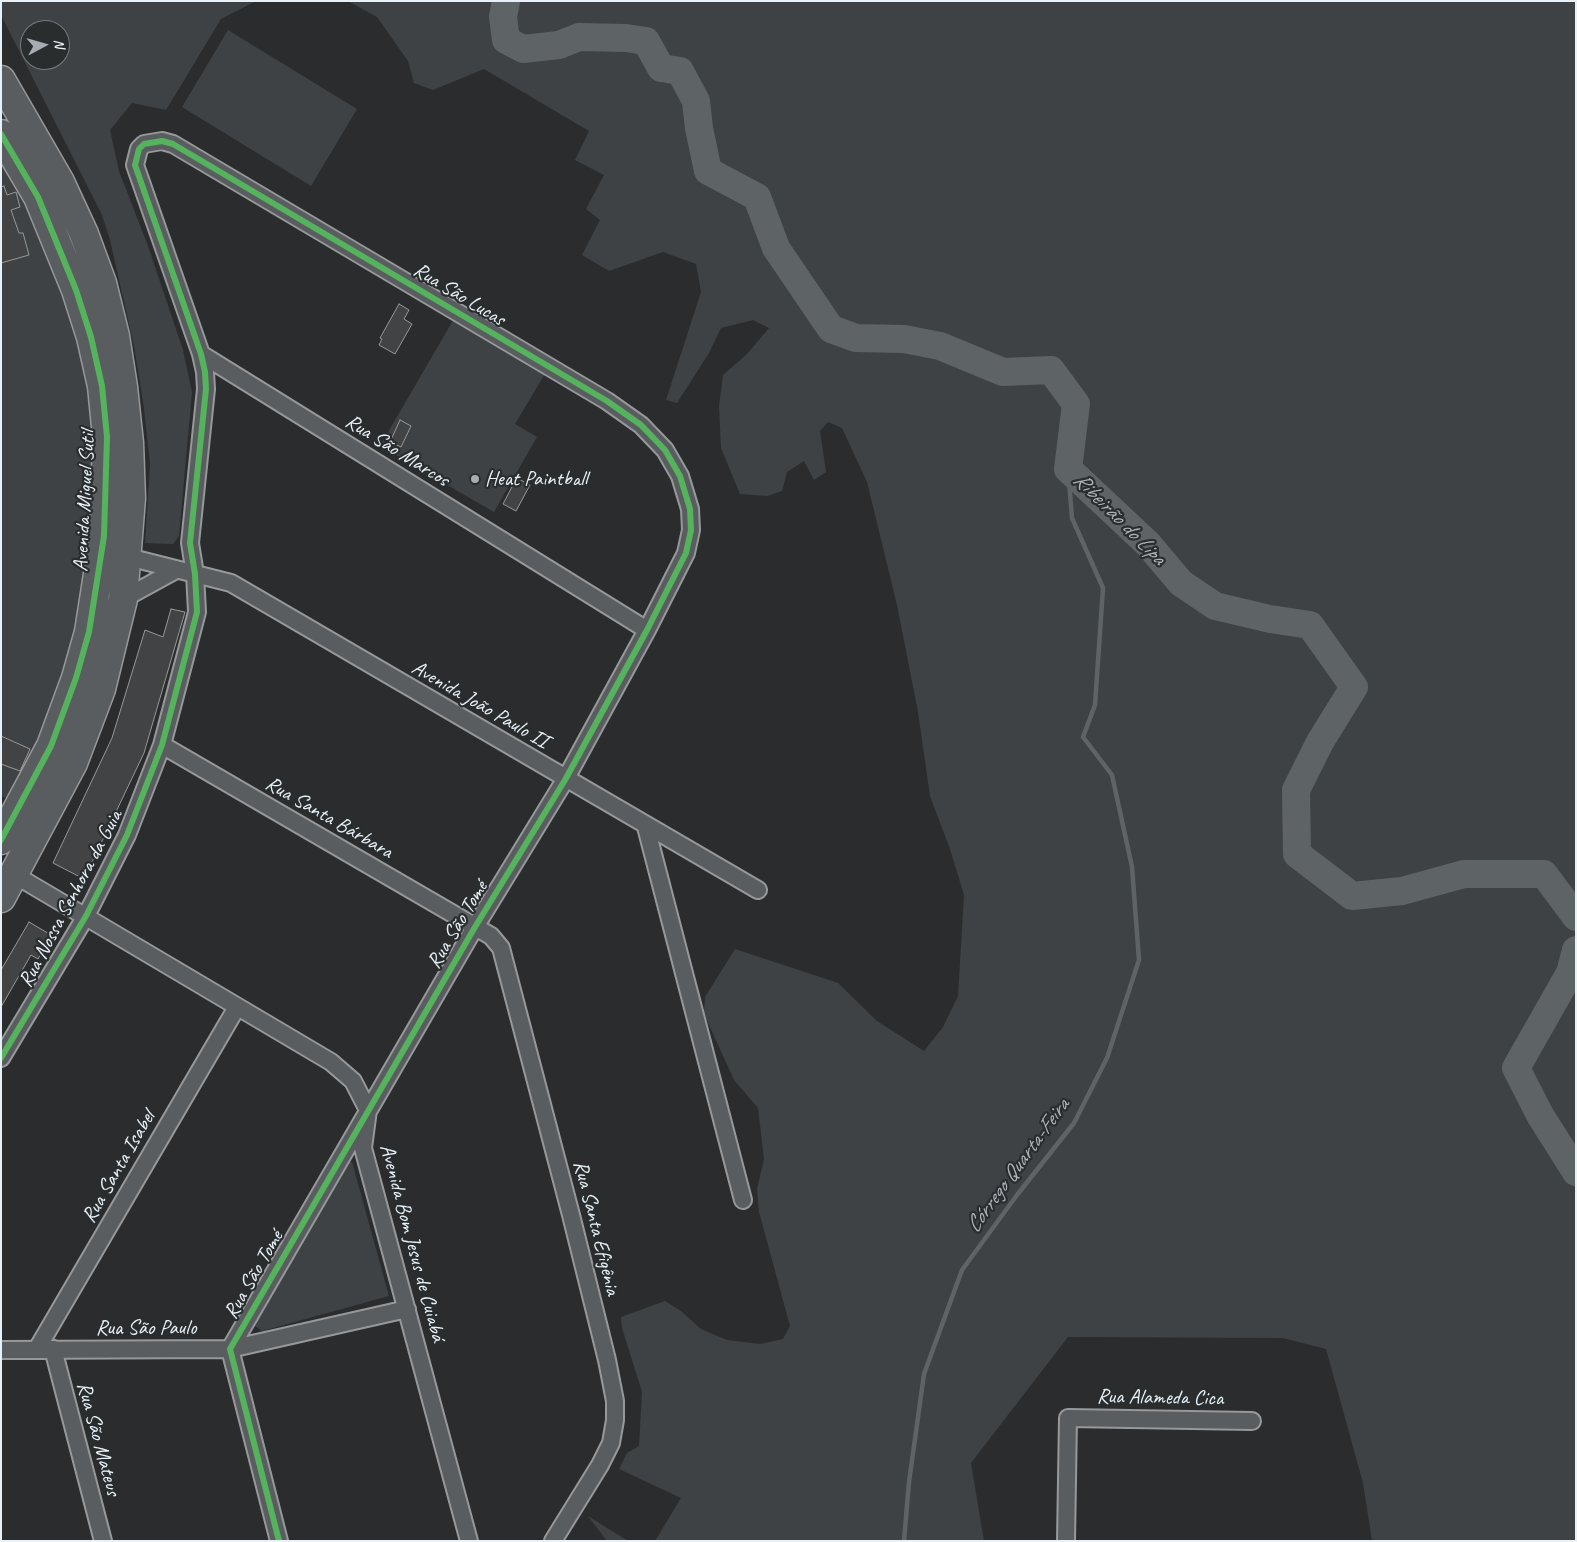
<!DOCTYPE html>
<meta charset="utf-8">
<style>
body{margin:0}
#map{position:relative;width:1577px;height:1542px;overflow:hidden;background:#2b2c2d;font-family:Caveat,sans-serif}
canvas{display:block}
.frame{position:absolute;inset:0;border:2px solid #e8f1f8;pointer-events:none}
.north{position:absolute;left:20px;top:20px;width:50px;height:50px;box-sizing:border-box;background:#2a2d2e;border:1px solid #767b7f;border-radius:50%;rotate:84deg;font-size:14px;font-weight:700;line-height:20px;text-align:center;color:#e8f1f8}
.north::after{content:'';display:block;margin:auto;width:18px;height:22px;background:#a6acb1;clip-path:polygon(50% 0,100% 100%,50% 72%,0 100%)}
</style>
<div id="map">
<canvas width="1577" height="1542"></canvas>
<div class="frame"></div>
<div class="north">N</div>
</div>
<script>
const c = document.querySelector('canvas').getContext('2d');
c.lineJoin = 'round';
function fill(path, color) {
  c.fillStyle = color;
  c.fill(path, 'evenodd');
}
function shape(rows) {
  const path = new Path2D();
  for (const r of rows) {
    path.moveTo(r[0], r[1]);
    for (let i = 2; i < r.length; i += 2) path.lineTo(r[i], r[i + 1]);
  }
  return path;
}
function trace(path, color, width, dash) {
  c.strokeStyle = color;
  c.lineWidth = width;
  c.lineCap = dash ? 'butt' : 'round';
  c.setLineDash(dash || []);
  c.stroke(path);
}
function drawText(font, color, halo, rows, align = 'center') {
  c.font = font + ' Caveat,sans-serif';
  c.lineWidth = 4.5;
  c.setLineDash([]);
  c.textBaseline = 'middle';
  c.strokeStyle = halo;
  c.fillStyle = color;
  for (const [text, x, y, turn = 0] of rows) {
    c.save();
    c.translate(x, y);
    c.rotate((+turn || 0) * Math.PI / 180);
    c.textAlign = isNaN(turn) ? turn : align;
    if (halo) c.strokeText(text, 0, 0);
    c.fillText(text, 0, 0);
    c.restore();
  }
}
fill(shape([
 [1,1,256,1,221,19,166,110,132,103,110,130,119,171,148,246,183,350,192,392,179,536,173,544,145,543,150,464,144,408,134,346,110,240,102,215,1,15],
 [30,30,60,30,60,60,30,60],
 [348,1,1576,1,1576,1541,1372,1541,1363,1483,1326,1349,1283,1338,1068,1337,971,1463,984,1541,655,1541,681,1498,619,1469,627,1453,639,1446,642,1392,622,1328,621,1317,665,1301,681,1311,701,1329,727,1340,760,1344,783,1339,790,1326,759,1212,757,1189,764,1159,758,1108,734,1080,704,1014,705,997,735,949,838,983,877,1021,924,1051,943,1027,958,996,964,895,950,849,930,796,918,712,897,605,867,482,842,428,828,422,820,431,826,472,814,480,804,461,787,472,782,491,767,496,740,494,721,448,719,406,723,375,747,354,769,328,753,320,721,328,709,353,677,403,666,400,701,292,696,264,663,252,609,271,582,255,600,220,586,209,604,175,575,160,589,131,484,69,433,90,414,83,408,61,377,17],
 [228,30,357,109,311,186,182,107],
 [1,151,68,289,93,390,98,468,81,639,14,802,1,796],
 [455,317,546,372,515,424,537,437,494,512,380,446],
 [341,1162,352,1162,389,1296,262,1331,255,1326],
 [588,1516,628,1541,607,1541]
]), '#3f4244');
trace(shape([
 [904,1541,909,1482,924,1374,962,1270,1017,1195,1074,1123,1107,1058,1139,960,1132,867,1112,775,1083,737,1095,705,1103,588,1072,518,1068,469]
]), '#5e6365', 4.5);
trace(shape([
 [506,1,503,17,506,40,523,49,559,45,579,37,626,38,646,41,661,68,680,71,696,101,699,128,708,171,757,197,776,248,831,329,856,338,904,339,940,346,1003,372,1051,370,1076,404,1068,469,1148,544,1181,583,1215,606,1270,619,1310,625,1354,687,1320,742,1296,790,1297,854,1352,896,1402,891,1464,874,1544,874,1576,917],
 [1576,950,1570,973,1516,1068,1540,1115,1576,1172]
]), '#5e6365', 28);
const building = shape([
 [4,186,7,195,16,192,20,207,11,210,19,233,23,233,29,255,1,263,1,187,4,186],
 [399,304,409,310,404,319,412,324,395,354,379,345,382,339,380,338,399,304],
 [400,420,411,426,401,447,390,442,400,420],
 [519,479,530,485,516,511,503,504,515,481,516,483,519,479],
 [171,609,185,612,144,753,84,879,53,863,112,738,145,630,163,637,171,609],
 [1,736,30,749,20,771,1,764,1,736],
 [29,922,51,935,38,959,31,955,1,1007,1,970,29,922]
]);
fill(building, '#424344');
trace(building, '#96989a', 1);
const minor = shape([
 [201,354,647,630],
 [128,557,231,583,758,890],
 [123,599,176,570],
 [162,745,491,936,501,948,571,1215,607,1360,615,1401,615,1420,611,1443,600,1465,553,1541],
 [646,827,743,1200],
 [15,875,331,1062,353,1081,368,1110,363,1148,469,1541],
 [1,1058,86,916,127,835,162,745,197,612,195,574,190,543,206,389,205,372,201,354,135,165,139,149,144,144,162,141,173,144,607,401,641,425,665,450,680,476,690,509,691,530,686,553,647,630,565,780,475,927,230,1349,279,1541],
 [37,1349,237,1007],
 [53,1349,103,1541],
 [1,1350,230,1349,407,1309],
 [1066,1541,1068,1418,1252,1421]
]);
const trunk = shape([
 [1,80,60,182,84,234,102,283,115,336,123,387,129,443,131,498,123,599,101,689,73,763,1,898],
 [1,134,38,197,76,290,91,337,102,386,107,437,104,536,89,632,76,678,51,746,1,840]
]);
trace(minor, '#96989a', 20);
trace(trunk, '#96989a', 31);
trace(minor, '#5a5d60', 16);
trace(trunk, '#5a5d60', 28);
trace(shape([
 [1,134,38,197,76,290,91,337,102,386,107,437,104,536,89,632,76,678,51,746,1,840],
 [1,1058,86,916,127,835,162,745,197,612,195,574,190,543,206,389,205,372,201,354,135,165,139,149,144,144,162,141,173,144,607,401,641,425,665,450,680,476,690,509,691,530,686,553,647,630,565,780,475,927,230,1349,279,1541]
]), '#56b35d', 6);
for (const [x, y, r, color] of [
 [475,479,5,"#a6acb1"]
]) {
  const dot = new Path2D();
  dot.arc(x, y, r, 0, 2 * Math.PI);
  c.fillStyle = color;
  c.fill(dot);
  trace(dot, '#2a2d2e', 2);
}
drawText('21px', '#e8f1f8', '#2a2d2e', [
 ["Rua São Lucas",459,295,31],
 ["Rua São Marcos",397,451,32],
 ["Avenida Miguel Sutil",85,501,-87],
 ["Avenida João Paulo II",480,705,30],
 ["Rua Santa Bárbara",329,818,30],
 ["Rua Nossa Senhora da Guia",71,899,-62],
 ["Rua São Tomé",458,925,-59],
 ["Rua Santa Isabel",119,1167,-60],
 ["Rua Santa Efigênia",596,1228,76],
 ["Avenida Bom Jesus de Cuiabá",412,1243,75],
 ["Rua São Tomé",254,1275,-60],
 ["Rua São Paulo",146,1328],
 ["Rua Alameda Cica",1160,1398,1],
 ["Rua São Mateus",98,1439,75]
]);
drawText('21px', '#e8f1f8', '#2a2d2e', [
 ["Heat Paintball",485,479]
], 'left');
drawText('italic 22px', '#acb3b9', '#2a2d2e', [
 ["Ribeirão do Lipa",1119,519,45],
 ["Córrego Quarta-Feira",1018,1166,-54]
]);
</script>
